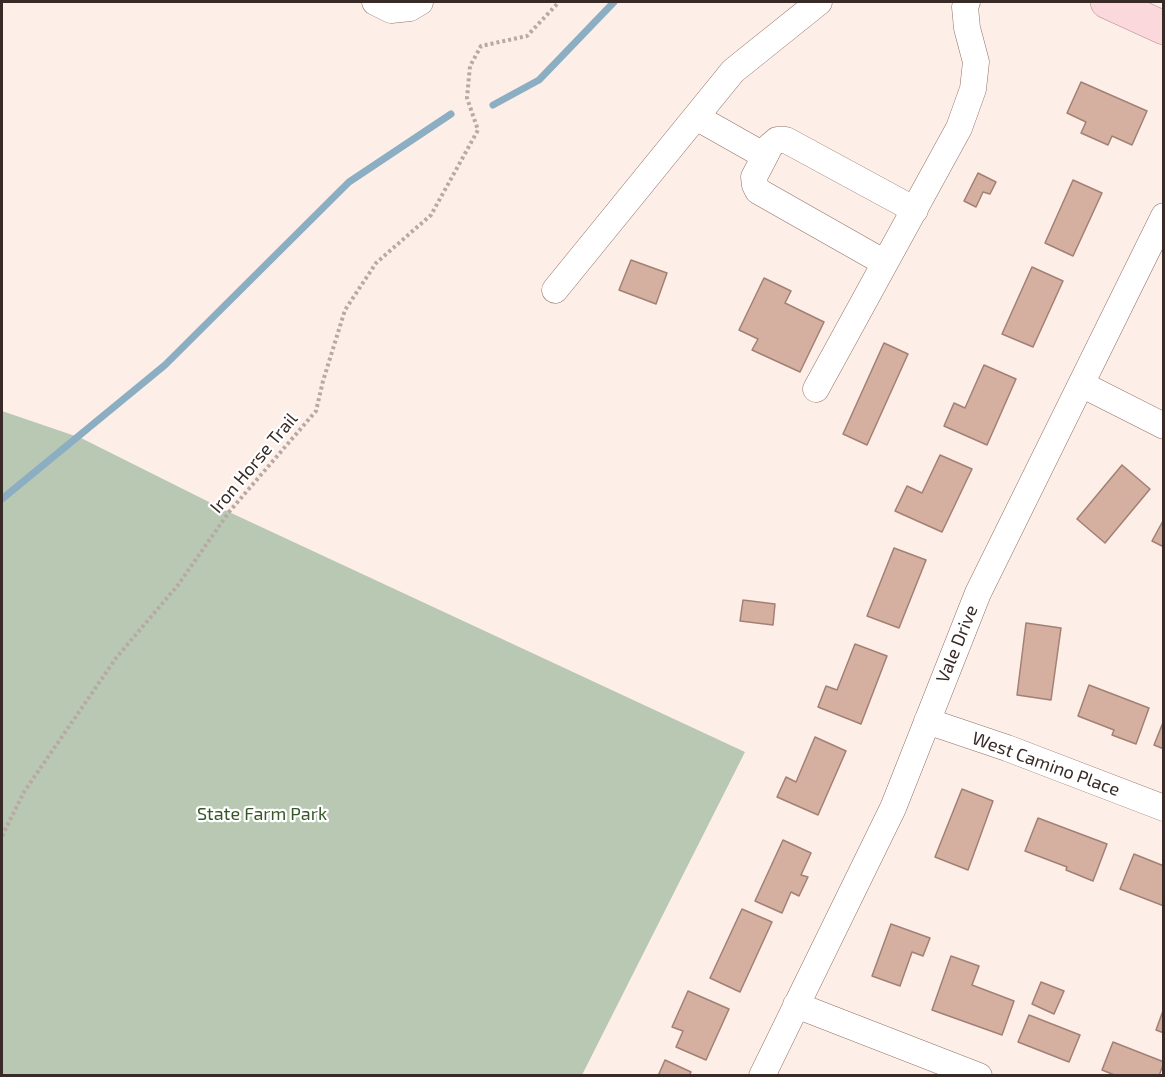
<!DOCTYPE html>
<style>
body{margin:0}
#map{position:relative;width:1165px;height:1077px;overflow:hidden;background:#fdeee8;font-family:"Exo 2",sans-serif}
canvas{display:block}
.frame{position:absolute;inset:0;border:3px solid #382a26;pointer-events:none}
</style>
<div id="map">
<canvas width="1165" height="1077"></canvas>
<div class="frame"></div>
</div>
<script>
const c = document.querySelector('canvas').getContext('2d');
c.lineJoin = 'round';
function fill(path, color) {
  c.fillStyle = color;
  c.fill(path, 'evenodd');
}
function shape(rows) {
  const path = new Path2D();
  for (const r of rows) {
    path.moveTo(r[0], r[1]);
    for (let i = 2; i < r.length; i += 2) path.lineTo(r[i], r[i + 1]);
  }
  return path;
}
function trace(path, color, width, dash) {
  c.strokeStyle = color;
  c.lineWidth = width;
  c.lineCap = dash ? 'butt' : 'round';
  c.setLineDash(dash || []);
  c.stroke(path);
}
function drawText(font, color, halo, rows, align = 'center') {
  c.font = font + ' "Exo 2",sans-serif';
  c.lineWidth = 4.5;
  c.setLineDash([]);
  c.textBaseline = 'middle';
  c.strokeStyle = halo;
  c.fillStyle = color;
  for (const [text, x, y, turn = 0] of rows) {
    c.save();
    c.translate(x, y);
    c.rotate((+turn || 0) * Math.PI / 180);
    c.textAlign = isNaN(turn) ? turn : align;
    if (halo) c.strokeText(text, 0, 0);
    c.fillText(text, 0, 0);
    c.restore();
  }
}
fill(shape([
 [2,411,81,438,229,512,745,752,582,1075,2,1075]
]), '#b8c8b3');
trace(shape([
 [493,105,539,80,614,2],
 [2,499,165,365,349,182,451,114]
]), '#8baec3', 7);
const building = shape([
 [1081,82,1147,111,1132,145,1112,136,1108,145,1081,133,1086,122,1067,113,1081,82],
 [978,173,996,182,990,194,983,192,976,207,964,201,978,173],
 [1073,180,1102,193,1073,256,1045,243,1073,180],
 [631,260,667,273,656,304,619,290,631,260],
 [1032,267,1063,281,1033,347,1002,334,1032,267],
 [764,278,791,291,785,303,824,322,800,372,752,350,758,339,739,330,764,278],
 [884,343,908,354,867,445,843,434,884,343],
 [984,365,1016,379,987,445,944,426,954,403,965,408,984,365],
 [940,455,972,469,942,532,895,511,907,486,922,493,940,455],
 [1122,465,1150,489,1105,543,1077,519,1122,465],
 [1164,519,1164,547,1152,541,1164,519],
 [894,548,926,560,899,628,867,616,894,548],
 [743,600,775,604,773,625,740,621,743,600],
 [1026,623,1061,628,1051,700,1017,695,1026,623],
 [855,644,887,656,861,724,818,707,826,686,837,690,855,644],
 [1089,685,1149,708,1136,744,1112,735,1114,730,1078,716,1089,685],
 [1164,720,1164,749,1154,745,1164,720],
 [815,737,846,751,818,815,777,797,786,777,796,782,815,737],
 [962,789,993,801,968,870,935,857,962,789],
 [1038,818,1107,844,1093,881,1066,870,1067,867,1025,851,1038,818],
 [783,840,811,853,801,875,808,877,799,896,791,892,782,913,755,901,783,840],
 [1134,854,1164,866,1164,906,1120,889,1134,854],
 [742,909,772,922,740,992,710,978,742,909],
 [891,924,930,938,923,956,912,952,900,986,872,976,891,924],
 [951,956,979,966,972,985,1014,1001,1002,1035,932,1010,951,956],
 [1041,982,1064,991,1054,1014,1032,1004,1041,982],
 [688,991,729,1009,706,1060,676,1047,683,1031,672,1027,688,991],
 [1164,1008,1164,1033,1156,1030,1164,1008],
 [1029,1015,1080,1035,1069,1062,1018,1042,1029,1015],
 [1113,1042,1164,1062,1159,1076,1117,1076,1102,1070,1113,1042],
 [665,1060,691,1072,689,1076,658,1076,665,1060]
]);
fill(building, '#d5afa0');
trace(building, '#a28174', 1.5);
const minor = shape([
 [375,2,391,10,410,8,420,2],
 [696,117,765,156,754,177,755,185,758,191,885,263,816,389],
 [765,156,770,146,777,140,786,140,915,210],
 [885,263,959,128,973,89,976,62,967,28,965,7,967,2],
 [555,290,733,71,819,2],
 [1081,384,1164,426],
 [927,721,1007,748,1164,808],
 [796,1005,979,1076],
 [762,1076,893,808,978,593,1164,216]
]);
const major = shape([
 [1107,2,1164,28]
]);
trace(minor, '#917165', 27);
trace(major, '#b58a8d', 34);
trace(shape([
 [2,836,24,792,116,658,178,585,229,512,316,411,323,381,345,310,376,263,431,215,478,130,467,98,470,66,481,46,527,36,559,2]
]), '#b8a9a4', 4, [3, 3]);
trace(minor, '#fff', 26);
trace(major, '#fbd8dc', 33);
drawText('18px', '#382a26', '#fff', [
 ["Iron Horse Trail",254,463,-50],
 ["Vale Drive",957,644,-68],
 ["West Camino Place",1046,764,20]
]);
drawText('18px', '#37572a', '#fff', [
 ["State Farm Park",262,814]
]);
</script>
